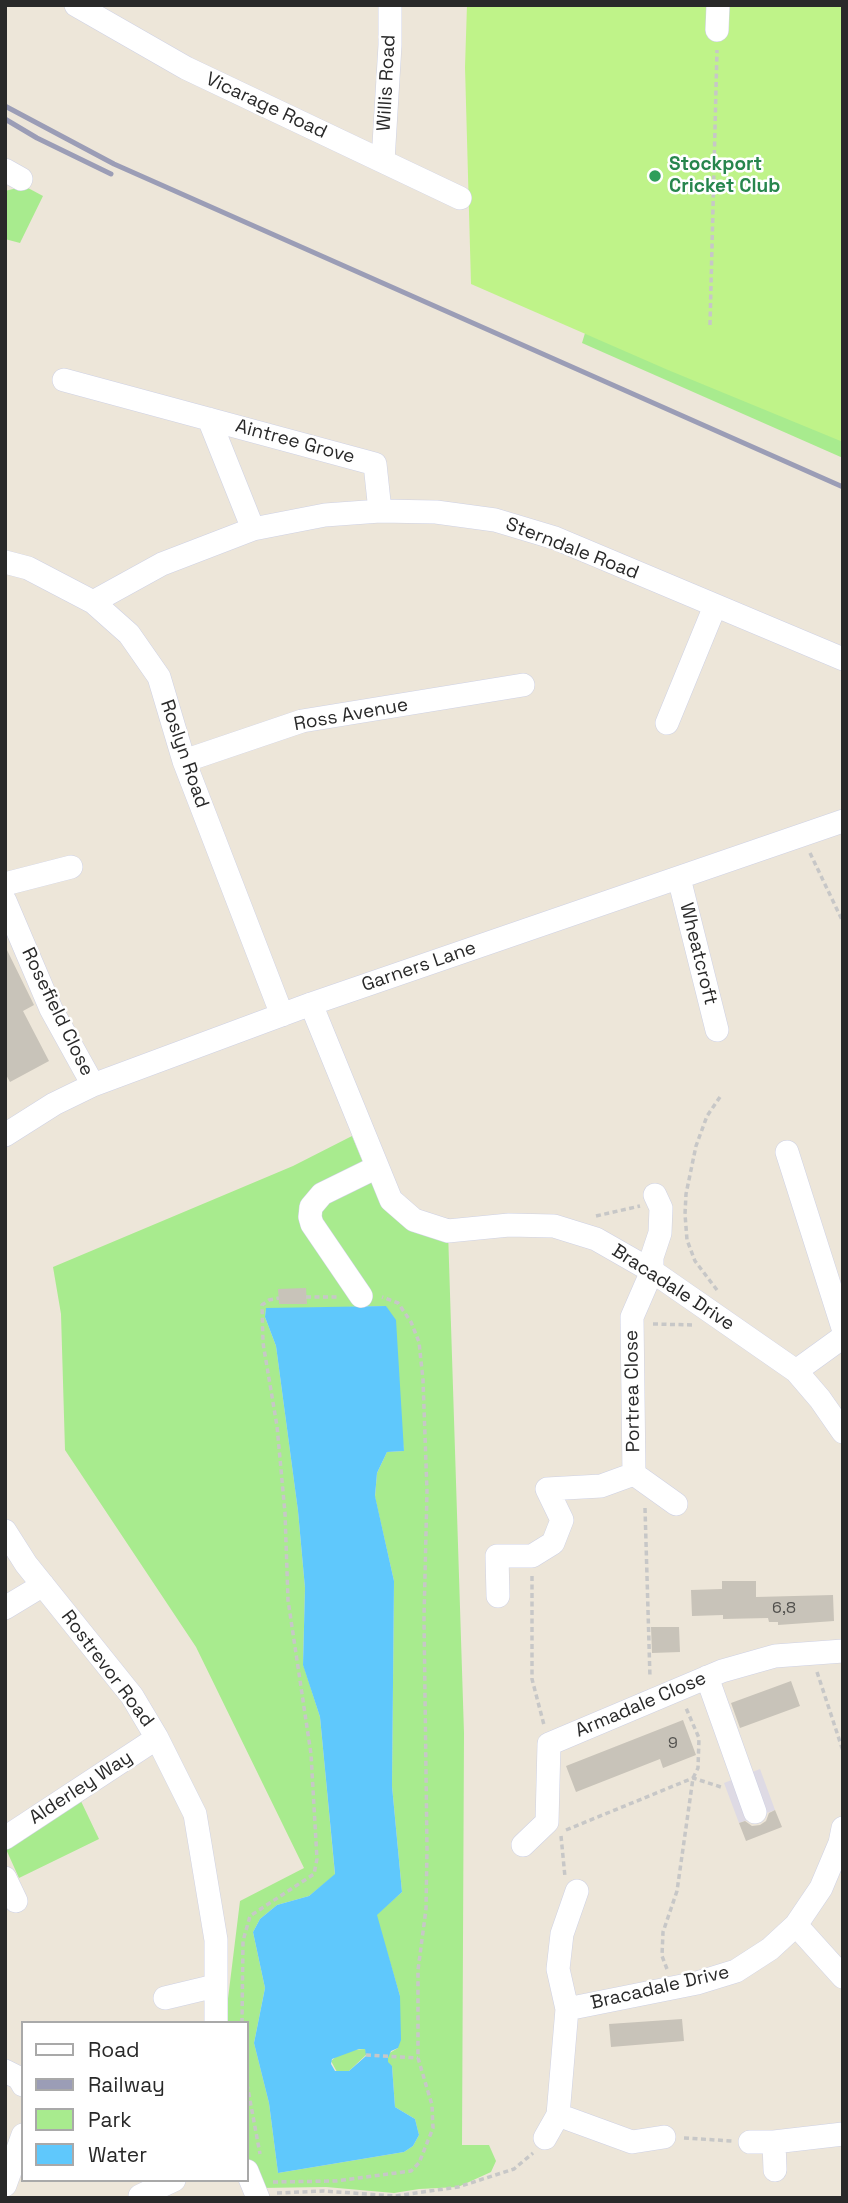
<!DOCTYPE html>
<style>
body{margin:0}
#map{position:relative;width:848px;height:2203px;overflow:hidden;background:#ede6d9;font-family:"Space Grotesk",sans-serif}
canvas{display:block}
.frame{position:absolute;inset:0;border:7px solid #292929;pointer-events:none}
.legend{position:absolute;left:21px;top:2021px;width:228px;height:161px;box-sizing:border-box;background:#fff;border:2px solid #a9a9a9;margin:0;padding:9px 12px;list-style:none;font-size:21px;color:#292929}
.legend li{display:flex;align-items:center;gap:14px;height:35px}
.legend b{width:35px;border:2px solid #a9a9a9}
</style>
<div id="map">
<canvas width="848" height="2203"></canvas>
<div class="frame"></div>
<ul class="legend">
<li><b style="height:9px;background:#fff"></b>Road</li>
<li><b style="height:9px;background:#9b9db6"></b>Railway</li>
<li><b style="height:19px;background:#a8eb8e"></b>Park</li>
<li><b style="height:19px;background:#5fc8fc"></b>Water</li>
</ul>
</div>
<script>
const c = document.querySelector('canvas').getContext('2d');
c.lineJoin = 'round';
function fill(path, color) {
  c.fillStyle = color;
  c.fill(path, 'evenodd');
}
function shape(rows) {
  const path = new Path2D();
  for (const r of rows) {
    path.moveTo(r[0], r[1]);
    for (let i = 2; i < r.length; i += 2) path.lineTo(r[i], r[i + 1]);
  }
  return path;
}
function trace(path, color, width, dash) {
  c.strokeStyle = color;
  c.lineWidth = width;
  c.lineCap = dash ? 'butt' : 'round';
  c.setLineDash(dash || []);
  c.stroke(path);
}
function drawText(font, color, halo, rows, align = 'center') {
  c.font = font + ' "Space Grotesk",sans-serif';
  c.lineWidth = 5;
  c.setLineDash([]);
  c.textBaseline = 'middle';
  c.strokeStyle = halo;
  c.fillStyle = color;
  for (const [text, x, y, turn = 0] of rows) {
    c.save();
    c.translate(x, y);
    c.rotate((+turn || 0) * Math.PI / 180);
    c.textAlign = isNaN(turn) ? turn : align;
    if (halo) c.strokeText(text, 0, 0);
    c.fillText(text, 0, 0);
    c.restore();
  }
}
fill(shape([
 [760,1769,775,1810,739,1823,724,1783]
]), '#dedae4');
fill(shape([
 [17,188,28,188,43,196,20,243,5,239,5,191],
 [588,323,843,408,843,458,582,343],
 [352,1136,367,1172,391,1200,448,1231,464,1733,462,2145,489,2145,496,2161,491,2172,458,2187,419,2189,394,2193,326,2187,259,2188,247,2163,247,2023,225,2023,240,1901,304,1868,196,1647,65,1450,61,1314,53,1267,293,1166],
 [386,1306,404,1451,387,1452,377,1473,375,1497,394,1581,392,1786,402,1892,376,1915,400,1996,398,2048,388,2054,366,2052,365,2049,352,2050,338,2055,331,2061,337,2072,349,2071,366,2055,392,2066,395,2107,415,2119,419,2135,413,2146,404,2152,278,2173,269,2103,254,2043,265,1988,253,1932,260,1919,277,1905,309,1896,335,1875,320,1717,303,1664,305,1588,298,1511,276,1346,265,1317,266,1309],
 [79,1797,99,1839,19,1878,5,1847]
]), '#a8eb8e');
fill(shape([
 [467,5,843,5,843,442,668,370,471,284,465,67]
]), '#bff389');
fill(shape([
 [386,1306,396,1320,404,1451,387,1452,377,1473,375,1496,394,1581,392,1786,402,1892,377,1915,400,1996,401,2040,398,2048,391,2051,388,2058,388,2062,392,2066,395,2107,415,2119,419,2135,413,2146,404,2152,278,2173,269,2103,254,2043,265,1988,253,1932,260,1919,277,1905,309,1896,335,1874,320,1717,303,1665,305,1588,298,1511,276,1346,265,1317,266,1308],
 [359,2049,365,2049,366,2056,349,2071,335,2071,331,2064,332,2059]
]), '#5fc8fc');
fill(shape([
 [5,946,34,1005,23,1011,49,1061,10,1082,5,1073],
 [306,1288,307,1304,279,1304,278,1289],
 [722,1581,756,1581,756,1597,833,1595,834,1621,778,1625,778,1622,769,1622,768,1618,723,1619,723,1615,692,1616,691,1590,722,1589],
 [651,1627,679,1627,680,1652,652,1653],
 [791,1681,800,1706,740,1728,731,1703],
 [683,1720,696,1755,663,1768,660,1759,576,1792,566,1766],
 [775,1810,782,1827,746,1841,739,1823,745,1821,752,1826,760,1825,766,1821,769,1813],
 [682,2019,684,2041,611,2047,609,2024]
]), '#c8c3b9');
const minor = shape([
 [76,5,186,68,460,198],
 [717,30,718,5],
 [383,161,390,45,390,5],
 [5,170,21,179],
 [64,380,375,464,380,511],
 [209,419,253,529],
 [5,562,28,568,93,602,129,634,159,677,184,761,282,1015],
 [93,602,162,564,253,529,325,515,380,511,436,512,495,520,555,538,843,659],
 [667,723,715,606],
 [184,761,302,721,523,685],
 [679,878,717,1030],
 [5,884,71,867],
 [5,901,51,1009,93,1085],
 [311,1004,391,1200,414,1220,448,1231,509,1225,554,1226,596,1239,652,1271,796,1371,820,1399,843,1432],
 [5,1135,54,1104,93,1085,311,1004,843,821],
 [787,1152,843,1328],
 [655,1195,661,1208,660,1233,652,1257,652,1271,632,1317,634,1474,676,1504],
 [361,1296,312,1224,310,1217,311,1207,322,1194,377,1167],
 [796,1371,843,1337],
 [5,1531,26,1564,132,1696,157,1738,195,1814,216,1940,216,2023],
 [498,1596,497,1556,532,1556,553,1543,562,1520,547,1489,601,1486,634,1474],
 [5,1608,43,1585],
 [707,1677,755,1812],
 [5,1838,157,1738],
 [523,1845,547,1822,549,1744,722,1671,775,1656,843,1651],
 [5,1878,16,1901],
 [796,1925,843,1977],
 [165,1998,215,1986],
 [567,2009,558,1969,562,1934,577,1891],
 [5,2071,19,2078,23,2085],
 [558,2115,632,2142,664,2137],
 [545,2138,558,2115,567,2009,697,1983,736,1971,770,1949,796,1925,821,1888,840,1843,843,1828],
 [750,2142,774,2142,843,2134],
 [774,2142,775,2170],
 [247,2171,258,2198],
 [5,2185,23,2135],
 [140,2196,174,2180]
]);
trace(minor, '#ced1e4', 24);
trace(shape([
 [710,325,717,50],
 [810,853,843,922],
 [596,1216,640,1206],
 [717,1290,695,1261,687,1240,685,1214,686,1194,696,1146,707,1116,720,1097],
 [306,1297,339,1297],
 [653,1324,694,1325],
 [645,1508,650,1678],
 [532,1576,532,1679,544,1725],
 [817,1672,843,1751],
 [566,1830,693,1778,724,1788],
 [561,1836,565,1877],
 [667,1969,662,1956,663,1932,677,1891,693,1778,698,1768,699,1738,686,1708],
 [242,2023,243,1941,250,1916,314,1874,317,1859,311,1754,288,1600,285,1513,277,1426,263,1343,262,1305,269,1300,279,1298],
 [366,2055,418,2058],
 [247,2084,260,2154],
 [684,2138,732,2141],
 [273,2182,336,2181,411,2171,419,2163,433,2128,432,2105,418,2058,418,1970,426,1909,427,1849,424,1618,427,1491,423,1380,419,1342,411,1322,398,1303,382,1297],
 [277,2193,323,2191,395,2196,458,2187,514,2169,533,2153]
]), '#c7c7c7', 3.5, [5, 3.5]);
trace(minor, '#fff', 23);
trace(shape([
 [5,106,114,164,843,487],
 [5,119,37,138,111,174]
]), '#9b9db6', 5);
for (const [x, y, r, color] of [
 [655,176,7,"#2e9e5b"]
]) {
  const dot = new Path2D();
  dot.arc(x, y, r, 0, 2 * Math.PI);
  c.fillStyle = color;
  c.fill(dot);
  trace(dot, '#fff', 2.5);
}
drawText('16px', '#51504d', null, [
 ["6,8",784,1609],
 ["9",673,1744]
]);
drawText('19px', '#292929', '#fff', [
 ["Willis Road",387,83,-87],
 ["Vicarage Road",266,106,25],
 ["Aintree Grove",295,442,15],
 ["Sterndale Road",572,549,21],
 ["Ross Avenue",351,715,-10],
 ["Roslyn Road",184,754,71],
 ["Wheatcroft",698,954,76],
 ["Garners Lane",419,967,-19],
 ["Rosefield Close",57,1012,64],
 ["Bracadale Drive",673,1288,33],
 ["Portrea Close",633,1391,-91],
 ["Rostrevor Road",107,1669,53],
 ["Armadale Close",641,1705,-23],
 ["Alderley Way",81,1788,-33],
 ["Bracadale Drive",660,1988,-13]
]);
drawText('bold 19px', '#27864d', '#fff', [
 ["Stockport",669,165],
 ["Cricket Club",669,187]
], 'left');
</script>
